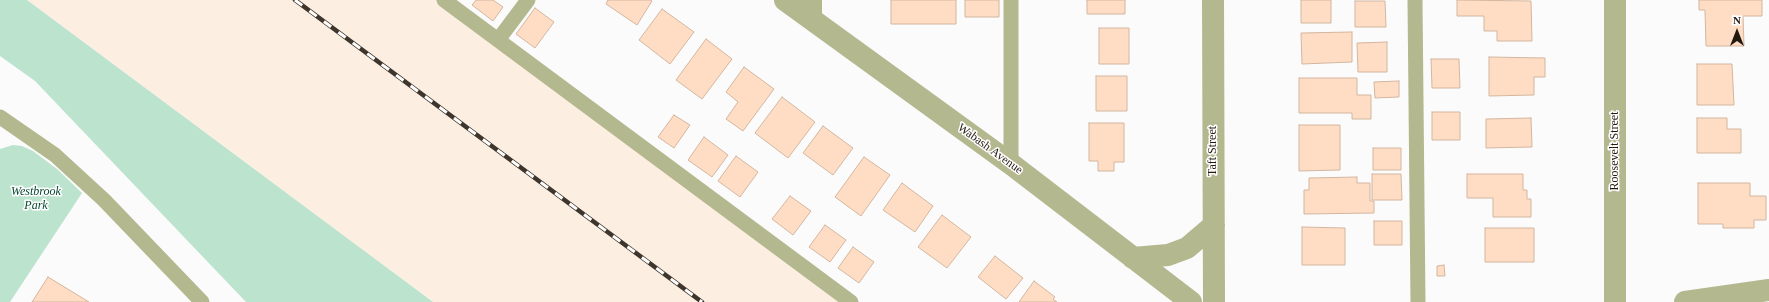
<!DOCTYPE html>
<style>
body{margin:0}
#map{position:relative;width:1769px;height:302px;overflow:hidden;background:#fbfbfb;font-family:Georgia,serif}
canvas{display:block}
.north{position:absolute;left:1717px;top:12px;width:40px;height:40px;-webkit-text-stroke:3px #fff;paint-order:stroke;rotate:0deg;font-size:11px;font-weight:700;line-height:16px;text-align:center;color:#23190f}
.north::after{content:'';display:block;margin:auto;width:14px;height:18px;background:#23190f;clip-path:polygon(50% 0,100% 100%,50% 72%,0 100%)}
</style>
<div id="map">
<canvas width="1769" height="302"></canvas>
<div class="north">N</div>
</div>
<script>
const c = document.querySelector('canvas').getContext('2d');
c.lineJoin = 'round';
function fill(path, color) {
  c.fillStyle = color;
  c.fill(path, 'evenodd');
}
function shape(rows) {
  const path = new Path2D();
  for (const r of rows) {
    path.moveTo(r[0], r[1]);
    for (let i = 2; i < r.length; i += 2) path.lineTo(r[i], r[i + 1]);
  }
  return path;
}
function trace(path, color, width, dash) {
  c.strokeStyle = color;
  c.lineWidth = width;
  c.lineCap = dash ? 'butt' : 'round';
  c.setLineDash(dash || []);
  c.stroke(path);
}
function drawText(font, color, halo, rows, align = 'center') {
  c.font = font + ' Georgia,serif';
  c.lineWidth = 3;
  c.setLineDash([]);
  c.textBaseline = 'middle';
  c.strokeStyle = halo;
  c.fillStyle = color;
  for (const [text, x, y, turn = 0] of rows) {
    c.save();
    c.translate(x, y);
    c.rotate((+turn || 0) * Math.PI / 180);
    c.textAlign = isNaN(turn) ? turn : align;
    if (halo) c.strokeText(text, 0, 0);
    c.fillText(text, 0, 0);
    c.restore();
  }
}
fill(shape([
 [27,0,449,0,855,302,433,302]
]), '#fceee1');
fill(shape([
 [0,0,27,0,433,302,246,302,35,81,0,56],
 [13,145,22,146,33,151,57,169,82,193,10,302,0,302,0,149]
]), '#bce3ce');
const building = shape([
 [476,0,493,0,503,7,493,21,472,5,476,0],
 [608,0,650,0,652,1,637,25,606,4,608,0],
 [891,0,956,0,956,24,891,24,891,0],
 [965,0,999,0,999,17,965,17,965,0],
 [1087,0,1125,0,1125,14,1087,14,1087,0],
 [1301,0,1331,0,1331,23,1301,23,1301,0],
 [1457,0,1531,1,1532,41,1497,41,1497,31,1484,31,1484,16,1457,16,1457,0],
 [1699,0,1762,0,1762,16,1743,16,1744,46,1706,46,1705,10,1699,10,1699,0],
 [1355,1,1385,1,1386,27,1355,27,1355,1],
 [535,8,554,22,535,48,516,34,535,8],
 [662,9,694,32,670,64,639,40,662,9],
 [1099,28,1129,28,1129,64,1099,64,1099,28],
 [1352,32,1352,62,1302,64,1301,33,1352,32],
 [706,39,732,59,702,99,676,80,706,39],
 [1387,42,1387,72,1358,72,1357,43,1387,42],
 [1489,57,1545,58,1545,77,1534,77,1534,95,1489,96,1489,57],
 [1431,59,1459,59,1460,88,1432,88,1431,59],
 [1697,64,1732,64,1734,105,1697,105,1697,64],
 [744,67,774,89,743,131,726,119,738,102,726,92,744,67],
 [1096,76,1127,76,1127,111,1096,111,1096,76],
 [1299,78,1357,78,1357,95,1371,95,1371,119,1352,119,1352,113,1299,113,1299,78],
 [1399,81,1399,97,1375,98,1374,82,1399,81],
 [782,97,815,122,788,158,755,133,782,97],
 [1432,112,1460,112,1460,140,1432,140,1432,112],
 [674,115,690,125,674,148,658,137,674,115],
 [1531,118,1532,147,1486,148,1486,119,1531,118],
 [1697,118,1727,118,1727,129,1741,129,1741,153,1697,153,1697,118],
 [1089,123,1124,123,1124,162,1114,162,1114,171,1098,171,1098,161,1089,161,1089,123],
 [1299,125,1340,125,1340,170,1299,171,1299,125],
 [823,126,853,148,833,175,803,153,823,126],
 [704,137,728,155,712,177,688,160,704,137],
 [1373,148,1401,148,1401,170,1373,170,1373,148],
 [736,156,758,172,740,197,718,181,736,156],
 [864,157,890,175,861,216,835,197,864,157],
 [1372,174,1401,174,1402,200,1372,200,1372,174],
 [1467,174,1523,174,1523,190,1527,190,1527,199,1531,199,1531,217,1493,217,1493,198,1467,198,1467,174],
 [1357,177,1357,183,1370,183,1370,201,1374,201,1374,213,1304,214,1304,190,1309,190,1309,178,1357,177],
 [902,183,933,206,915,232,883,210,902,183],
 [1698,183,1750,183,1750,196,1766,196,1766,220,1754,220,1754,228,1723,228,1723,224,1698,224,1698,183],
 [790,196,811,211,793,235,772,219,790,196],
 [942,215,971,237,947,268,918,247,942,215],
 [1374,221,1402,221,1402,245,1374,245,1374,221],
 [825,225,846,240,830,262,809,247,825,225],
 [1302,227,1345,228,1345,265,1302,265,1302,227],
 [1485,228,1534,228,1534,262,1485,262,1485,228],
 [853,247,874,262,859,283,838,268,853,247],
 [995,256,1023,278,1006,299,978,277,995,256],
 [1444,265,1445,276,1437,276,1437,266,1444,265],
 [48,277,89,302,32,302,48,277],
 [1034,281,1055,297,1053,299,1057,302,1019,302,1034,281]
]);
fill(building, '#feddc4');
trace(building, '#d3b69f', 1);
trace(shape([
 [444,0,851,302],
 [1011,0,1011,164],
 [1415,0,1418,302],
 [498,40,528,0],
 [0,117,55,155,104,200,202,302]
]), '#b4b88f', 15);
trace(shape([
 [811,0,811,18],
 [1615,0,1615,302]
]), '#b4b88f', 22);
trace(shape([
 [785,0,1011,164,1191,302],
 [1213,0,1214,302],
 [1133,258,1168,255,1187,248,1214,225],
 [1685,302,1769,290]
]), '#b4b88f', 22);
const rail = shape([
 [295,0,702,302]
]);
trace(rail, '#3e362d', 4.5);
trace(rail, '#fff', 3, [9]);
drawText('12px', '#23190f', '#fff', [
 ["Wabash Avenue",990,149,36],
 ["Taft Street",1213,151,-90],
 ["Roosevelt Street",1615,151,-90]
]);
drawText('italic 12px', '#074730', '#fff', [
 ["Westbrook",36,192],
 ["Park",36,206]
]);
</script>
